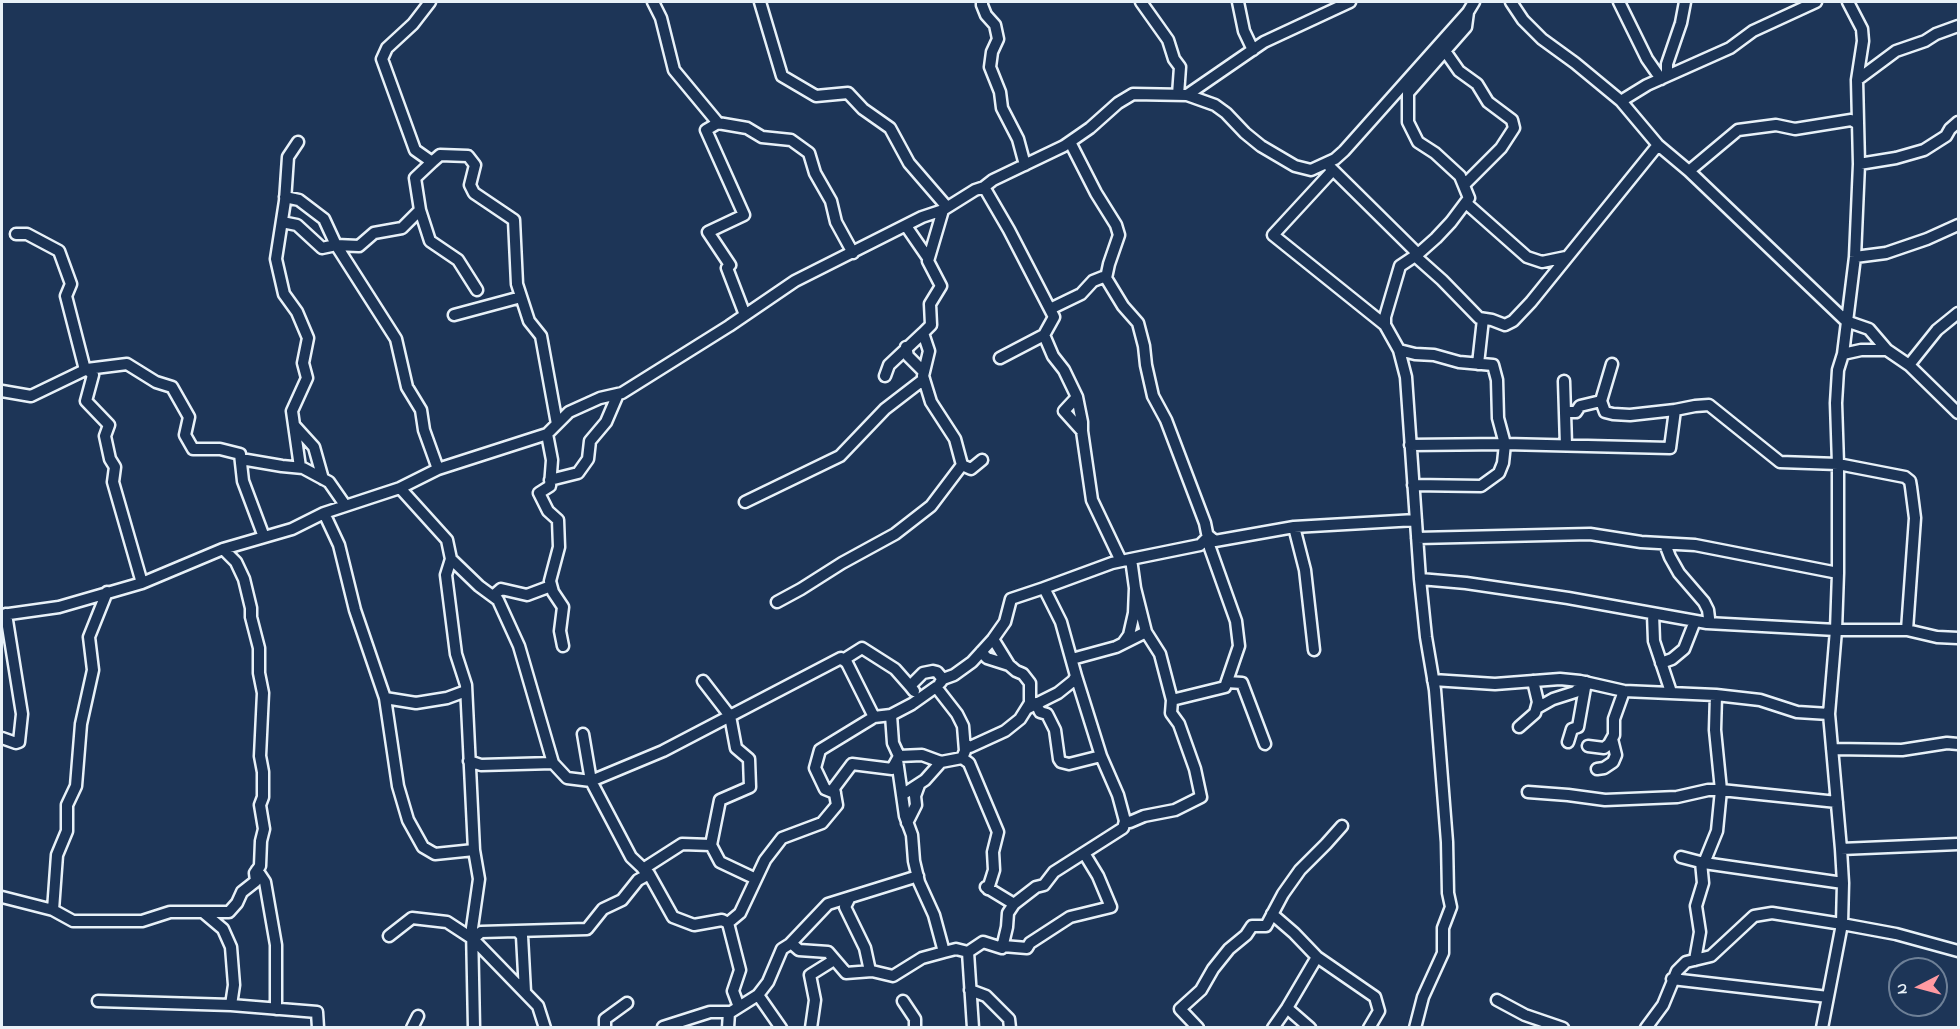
<!DOCTYPE html>
<style>
body{margin:0}
#map{position:relative;width:1960px;height:1029px;overflow:hidden;background:#1d3557;font-family:"Indie Flower",sans-serif}
canvas{display:block}
.frame{position:absolute;inset:0;border:3px solid #e8f1f8;pointer-events:none}
.north{position:absolute;left:1888px;top:957px;width:60px;height:60px;box-sizing:border-box;background:#1d3557;border:2px solid #6e8097;border-radius:50%;rotate:264deg;font-size:16px;font-weight:700;line-height:24px;text-align:center;color:#e8f1f8}
.north::after{content:'';display:block;margin:auto;width:21px;height:27px;background:#ff9aa2;clip-path:polygon(50% 0,100% 100%,50% 72%,0 100%)}
</style>
<div id="map">
<canvas width="1960" height="1029"></canvas>
<div class="frame"></div>
<div class="north">N</div>
</div>
<script>
const c = document.querySelector('canvas').getContext('2d');
c.lineJoin = 'round';
function shape(rows) {
  const path = new Path2D();
  for (const r of rows) {
    path.moveTo(r[0], r[1]);
    for (let i = 2; i < r.length; i += 2) path.lineTo(r[i], r[i + 1]);
  }
  return path;
}
function trace(path, color, width, dash) {
  c.strokeStyle = color;
  c.lineWidth = width;
  c.lineCap = dash ? 'butt' : 'round';
  c.setLineDash(dash || []);
  c.stroke(path);
}
const minor = shape([
 [430,2,413,24,387,48,382,59,415,150,432,162,415,178,420,210,430,241,458,260,477,290],
 [653,2,661,18,674,70,718,123,747,128,762,137,791,140,809,153,815,173,831,201,836,222,853,253],
 [760,2,782,76,816,96,848,93,863,109,890,128,909,163,947,207],
 [982,2,982,5,986,15,995,25,998,39,992,52,990,67,1000,92,1002,108,1018,139,1025,165],
 [1141,2,1168,40,1174,59,1180,67,1178,95],
 [1238,2,1244,31,1253,50],
 [1511,2,1523,20,1542,39,1575,63,1621,101,1658,145,1689,171,1846,321,1869,329,1887,350,1909,365,1958,413],
 [1619,2,1647,59,1661,79],
 [1445,51,1459,71,1477,84,1488,102,1512,120,1514,128,1501,148,1464,185],
 [1667,76,1667,64,1681,23,1685,2],
 [1857,80,1896,51,1925,41,1936,34,1958,26],
 [1187,95,1264,42,1350,2],
 [1621,101,1647,85,1730,48,1753,31,1816,2],
 [718,123,706,130,744,215,708,232,730,265,727,268,745,315],
 [298,142,288,157,285,201,276,259,284,294,297,312,308,338,303,363,307,378,292,411,300,467],
 [1070,142,1096,193,1116,225,1119,235,1109,264,1106,278],
 [432,162,440,155,468,156,475,165,470,185,474,193,514,220,517,284,529,321,541,336,557,424],
 [1859,164,1896,158,1924,150,1946,136,1950,129,1958,122],
 [1329,166,1418,254],
 [1333,170,1273,235,1385,325],
 [1689,171,1738,130,1776,125,1795,129,1851,120,1858,124],
 [984,187,1009,230,1054,317,1044,335,1053,356,1064,370,1077,397],
 [285,197,299,200,324,219,336,245,396,339,407,387,421,410,424,430,438,469],
 [1466,203,1527,257,1542,262,1566,257],
 [282,222,297,225,322,248,336,245,359,246,374,233,402,228,420,210],
 [906,226,928,258],
 [16,234,27,234,59,251,71,284,66,296,84,366,93,375,86,401,109,425,105,436,110,459,115,467,113,482,142,583],
 [1415,256,1442,280,1479,318,1492,320,1505,325,1513,321,1531,302,1658,145],
 [1855,257,1886,253,1927,239,1958,225],
 [1050,309,1081,294,1093,281,1103,277,1106,278,1123,306,1138,323,1144,346,1146,365,1153,396,1166,420,1205,523,1210,548,1236,621,1239,646,1225,687,1172,700],
 [454,315,521,297],
 [906,347,908,356,924,372],
 [1399,350,1415,354,1434,355,1459,362,1493,365,1497,380,1498,418,1505,444,1503,463,1499,473,1481,486,1413,485],
 [1843,354,1861,350,1887,350],
 [1000,358,1044,335],
 [1478,364,1483,319],
 [1909,365,1937,330,1958,313],
 [885,376,889,365,923,333],
 [1564,381,1566,445],
 [2,391,31,396,87,369,127,364,156,382,172,387,189,417,185,435,193,449,220,449,240,454,243,481,264,537],
 [1601,401,1612,364],
 [1565,412,1576,412,1580,406,1601,401,1605,412,1613,414,1630,415,1675,410],
 [294,425,314,447,323,479],
 [1082,431,1082,422,1077,397,1064,411,1082,431,1092,500,1121,561],
 [547,434,552,460,550,486,539,493,548,511,558,520,559,547,550,581,553,592,563,607,560,631,563,646],
 [1410,445,1505,444,1670,448,1675,410,1695,406,1709,405,1780,462,1838,464,1905,477,1910,481,1911,487,1915,518,1907,630],
 [241,459,282,466,303,468,329,482,345,505],
 [962,465,971,469,982,460],
 [550,480,578,473,588,459,590,441,606,422,618,394],
 [400,488,447,540,451,559,446,575,456,654,466,685,474,850,479,879,472,928,474,1028],
 [745,502,840,456,885,409,924,379],
 [324,513,339,545,355,610,385,698,416,703,447,698,466,691],
 [1294,527,1305,570,1314,650],
 [1417,538,1590,534,1641,542,1695,545,1838,573],
 [1665,544,1670,557,1679,573,1704,602,1708,610,1709,618,1707,623],
 [451,559,479,586,498,600,519,646,553,763,567,778,591,781,663,751,841,658,847,663,874,717],
 [1131,559,1195,546,1200,545,1209,536,1215,541,1294,527,1416,520],
 [1420,579,1466,583,1568,598,1707,623,1836,630,1907,630,1937,637,1958,638],
 [1044,588,1112,563,1131,559,1135,588],
 [493,596,501,589,527,595,551,586],
 [777,602,801,589,842,563,895,534,931,506,962,465,955,439,931,402,923,376,929,351,923,333,931,325,930,304,941,286,928,261,943,210],
 [1653,614,1654,641,1671,692],
 [2,615,59,607,142,583,223,549,292,529,324,513,400,488,438,469,547,434,569,412,600,398,622,393,729,326,795,281,922,217,943,210,975,190,984,187,993,180,1064,146,1090,128,1118,103,1133,94,1187,95,1215,105,1226,113,1245,133,1261,146,1295,166,1311,170,1335,159,1344,151,1468,12],
 [1124,642,1129,635,1134,613,1135,588,1146,632],
 [981,652,987,658,1009,665],
 [1072,659,1116,647,1146,632,1160,654,1172,700,1171,713,1179,724,1195,769,1201,797,1175,810,1144,816,1130,822,1125,821],
 [843,660,862,648,895,669,910,686],
 [1661,663,1672,659,1684,649,1695,621],
 [943,679,954,675,972,662,993,639,1005,622,1011,599,1044,588,1061,622,1076,676,1073,681,1058,693,1028,708],
 [1433,680,1495,684,1560,679,1580,681,1624,691,1716,695,1760,700,1797,712,1829,714],
 [703,681,730,716,736,748,749,759,750,787,720,800,711,845],
 [1227,682,1242,683,1265,744],
 [914,691,910,686,923,673,933,671,937,672,943,679,940,683],
 [1716,695,1715,730,1721,790,1837,802],
 [385,698,398,786,408,820,423,847,435,854,474,850],
 [1036,703,1040,712,1047,714,1055,730,1059,759,1061,762,1069,764,1101,756],
 [1537,708,1553,699,1575,692,1586,682],
 [1519,727,1535,713,1538,702,1533,681],
 [583,734,591,781,631,857,649,874,673,917,694,925,722,920,728,923],
 [2,738,16,743,19,742,22,714,6,614],
 [1568,742,1572,729,1578,727,1586,682],
 [965,744,970,747,1005,731,1020,719,1030,703,1030,683,1023,674,1016,671,1009,665,993,639],
 [1588,746,1604,748,1609,744,1614,735,1614,719,1624,691],
 [1832,749,1902,750,1947,743,1958,744],
 [899,756,893,743,891,715,912,704,936,687,957,714,963,726,965,751,962,758,941,762],
 [962,758,969,763,998,832,993,852,994,870,988,889],
 [469,761,481,765,553,763],
 [1597,769,1604,768,1613,762,1616,755,1612,739],
 [1528,792,1568,795,1605,800,1677,797,1708,790,1721,790,1717,831,1704,863],
 [835,793,825,789,815,768,820,750,874,717,891,715],
 [902,795,925,780,941,762,922,755,899,756,897,760,905,816,912,835,914,861,919,882,934,915,944,952,956,949,968,952,973,1028],
 [907,823,916,805,915,796,919,785],
 [1841,849,1958,844],
 [1681,857,1704,863,1843,883],
 [643,869,682,844,711,845,720,862,756,879],
 [257,870,265,882,276,945,276,1009],
 [986,887,1014,904,1036,887,1044,885,1054,872,1123,828,1125,821,1118,795,1101,756,1076,676],
 [2,897,53,910,73,921,142,921,170,912,229,912,237,903,242,892,256,881,255,873,260,866,261,841,264,829,260,805,263,797,263,772,260,756,263,693,259,673,259,648,251,617,251,608,244,579,236,562,223,549],
 [849,899,845,907,865,948,870,971],
 [53,910,57,855,67,831,67,805,76,786,81,724,93,670,89,637,107,592],
 [204,913,223,929,231,947,234,985,231,1005],
 [1272,914,1294,933,1317,957],
 [518,932,522,936,525,992],
 [389,936,412,918,447,922,473,939,538,1006,545,1028],
 [473,939,481,932,587,929,603,909,622,900,638,880,649,874],
 [791,943,799,950,828,952,846,973,872,971,893,976,922,958,944,952],
 [1003,946,1027,948,1030,943,1070,917,1111,907,1098,876,1084,853],
 [968,952,983,942,1002,948,1007,927,1008,913,1014,904],
 [1695,960,1700,932,1696,906,1703,883,1701,862],
 [1672,979,1828,997],
 [970,990,986,996,1009,1019,1010,1028],
 [758,995,781,1028],
 [1497,1000,1525,1015,1563,1028],
 [98,1001,231,1005,317,1012,318,1028],
 [903,1001,915,1019,915,1028],
 [739,1007,733,991,740,970,728,923,740,913,765,860,782,838,822,823,837,805,834,788,852,764,892,769,897,760],
 [1287,1008,1310,1028],
 [663,1027,710,1012,731,1012,758,995,768,982,782,949,790,944,828,904,918,876],
 [412,1028,418,1016],
 [605,1028,605,1019,627,1003],
 [728,1028,729,1012],
 [811,1028,815,1000,810,975,834,960],
 [1198,1028,1180,1009,1201,990,1213,969,1229,949,1246,935,1252,926,1266,926,1283,894,1300,870,1326,844,1342,826],
 [1273,1028,1287,1008,1317,957,1375,997,1379,1011,1369,1028],
 [1415,1028,1423,997,1443,953,1443,928,1451,907,1448,893,1447,842,1435,690,1426,637,1420,579,1406,377,1399,350,1385,325,1385,317,1400,266,1418,254,1436,238,1451,222,1469,198,1460,176,1435,153,1418,142,1408,122,1408,93,1466,27,1468,12,1474,2],
 [1646,1028,1663,1005,1677,971,1686,962,1711,956,1754,916,1772,913,1842,924,1896,934,1958,951],
 [1822,1028,1842,924,1843,883,1841,849,1829,714,1836,630,1838,573,1838,464,1836,403,1838,370,1843,354,1855,257,1859,164,1857,80,1863,41,1862,29,1848,2]
]);
trace(minor, '#e8f1f8', 15);
trace(minor, '#1d3557', 10);
</script>
